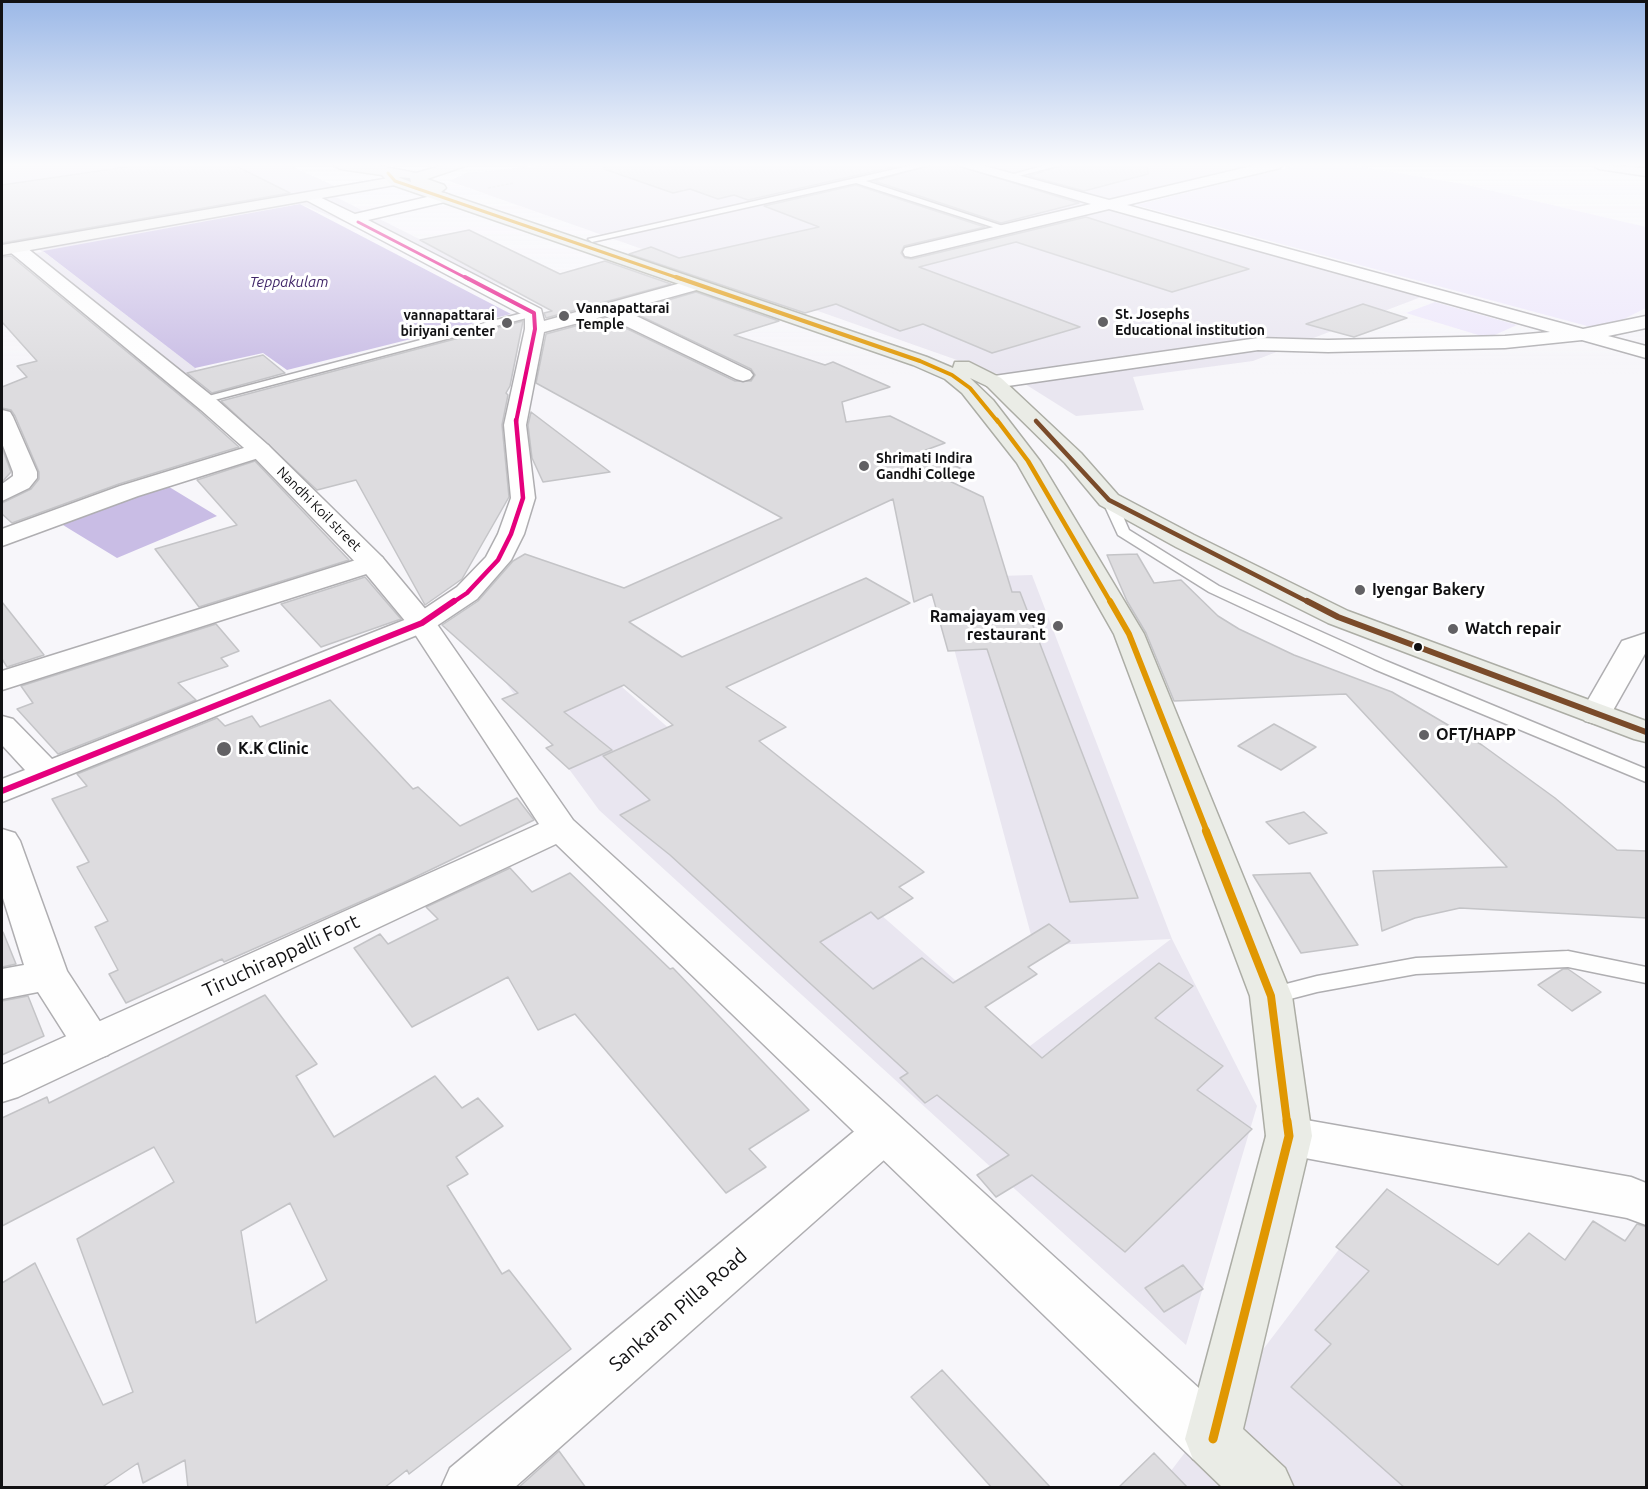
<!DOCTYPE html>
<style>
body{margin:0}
#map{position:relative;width:1648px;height:1489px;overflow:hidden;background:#f7f6fa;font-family:Ubuntu,sans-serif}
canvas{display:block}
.frame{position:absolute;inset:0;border:3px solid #111113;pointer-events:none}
</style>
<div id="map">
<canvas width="1648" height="1489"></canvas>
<div class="frame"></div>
</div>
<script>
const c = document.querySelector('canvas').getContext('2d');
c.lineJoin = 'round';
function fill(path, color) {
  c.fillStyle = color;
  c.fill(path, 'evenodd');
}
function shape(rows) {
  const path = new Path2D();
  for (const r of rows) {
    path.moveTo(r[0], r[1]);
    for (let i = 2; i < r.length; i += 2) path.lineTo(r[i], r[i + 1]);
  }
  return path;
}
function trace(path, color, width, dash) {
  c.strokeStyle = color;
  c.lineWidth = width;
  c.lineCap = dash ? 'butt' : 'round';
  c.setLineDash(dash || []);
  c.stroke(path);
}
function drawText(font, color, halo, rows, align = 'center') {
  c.font = font + ' Ubuntu,sans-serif';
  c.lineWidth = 6;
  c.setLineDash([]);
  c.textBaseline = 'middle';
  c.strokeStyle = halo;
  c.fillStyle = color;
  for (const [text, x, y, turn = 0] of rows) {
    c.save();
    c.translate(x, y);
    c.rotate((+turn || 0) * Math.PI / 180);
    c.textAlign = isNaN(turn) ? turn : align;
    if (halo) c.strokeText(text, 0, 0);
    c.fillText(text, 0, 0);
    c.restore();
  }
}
fill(shape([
 [2,165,281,165,295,168,352,194,336,197,554,307,300,204,44,252,195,368,217,394,186,402,17,256,42,252,33,241,2,247],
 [547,165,1291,165,1114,200,1437,291,1253,361,1133,377,1144,410,1076,416,1025,384,449,181,467,173],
 [1032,575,1172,939,1257,1106,1186,1345,599,810,503,679,572,643,1030,1046,1171,939,1034,946,935,578],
 [1343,1244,1646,1488,1158,1488]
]), '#e9e6f0');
fill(shape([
 [1298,165,1350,165,1463,184,1646,227,1646,308,1602,330,1136,205],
 [1435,302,1517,325,1488,338,1406,313]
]), '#ede7fb');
fill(shape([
 [300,204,511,314,287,370,263,353,195,368,43,251],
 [161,482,217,516,117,558,58,522]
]), '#c9bde5');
const building = shape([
 [140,165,234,165,290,193,2,243,2,185,140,165],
 [605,165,902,165,748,200,734,195,718,199,690,189,673,193,604,169,605,165],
 [931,165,955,165,1079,203,1001,223,874,181,931,165],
 [1063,165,1147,165,1148,174,1084,191,1029,176,1063,165],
 [856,185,985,227,904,246,901,253,905,258,912,259,1086,217,1249,269,1172,292,1016,242,919,267,1080,327,992,353,923,324,900,331,836,304,805,313,629,254,651,247,679,258,819,227,764,206,856,185],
 [469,230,560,274,605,261,671,284,546,318,544,313,552,311,420,240,469,230],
 [11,256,200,412,239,447,119,484,12,523,2,514,2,503,31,489,39,479,39,472,15,416,11,410,2,408,2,387,27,377,17,366,37,361,2,322,2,257,11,256],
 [696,292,779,321,734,335,825,365,833,362,890,387,842,402,846,422,890,416,945,443,923,451,962,469,941,477,983,497,1012,592,1020,592,1138,898,1070,902,987,649,948,651,932,594,914,602,893,499,629,622,682,657,866,578,910,603,726,687,786,727,759,741,924,872,899,887,913,898,878,919,871,912,820,942,873,989,922,958,953,983,1049,924,1070,941,1028,967,1037,974,985,1007,1042,1058,1159,963,1193,986,1155,1018,1223,1066,1197,1090,1252,1129,1125,1252,1032,1175,996,1197,977,1175,1009,1155,937,1095,925,1103,900,1078,908,1073,670,855,620,815,650,800,603,756,673,725,624,685,564,712,612,750,569,769,546,748,553,745,502,699,518,693,442,625,478,601,513,561,525,554,624,588,782,518,536,383,546,334,605,318,735,381,751,381,755,375,751,369,630,311,696,292],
 [1363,304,1407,318,1354,337,1306,324,1363,304],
 [523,321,510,386,506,393,508,395,502,425,509,497,462,579,425,605,356,480,317,490,221,401,523,321],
 [263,355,285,373,212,393,187,373,263,355],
 [531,412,610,472,543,482,532,458,528,425,531,412],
 [2,448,11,472,2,482,2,448],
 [255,461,349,560,199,607,155,549,237,525,197,480,255,461],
 [1137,554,1154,583,1181,580,1218,616,1239,629,1294,655,1392,692,1482,745,1555,798,1617,850,1647,851,1647,918,1460,908,1415,918,1382,931,1373,871,1507,867,1346,694,1174,701,1146,633,1127,601,1107,555,1137,554],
 [365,577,401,619,321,647,281,604,365,577],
 [2,602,44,655,7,667,2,659,2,602],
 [216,624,239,651,221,658,228,666,178,683,196,700,58,754,17,709,33,703,21,686,216,624],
 [330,700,413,789,418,787,460,826,517,798,534,820,403,883,224,962,222,959,126,1003,109,974,118,970,95,927,108,921,77,867,89,862,52,799,87,786,77,774,217,718,225,726,252,716,260,727,330,700],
 [1274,724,1316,747,1281,770,1238,746,1274,724],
 [1304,812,1327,833,1289,844,1266,822,1304,812],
 [510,868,532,892,570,873,670,969,673,968,809,1110,749,1149,766,1167,726,1193,575,1014,538,1030,508,977,412,1027,354,948,380,934,388,944,438,919,426,907,510,868],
 [1310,873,1358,945,1301,953,1253,875,1310,873],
 [2,932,3,932,16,964,2,967,2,932],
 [1563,969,1568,969,1601,992,1572,1011,1538,985,1563,969],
 [265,995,317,1064,296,1076,334,1137,435,1076,462,1108,478,1098,503,1126,456,1157,468,1174,447,1186,502,1274,509,1270,571,1349,409,1474,407,1470,384,1488,188,1488,185,1460,143,1483,138,1463,101,1488,2,1488,2,1283,35,1263,103,1405,133,1392,77,1239,174,1182,154,1147,2,1226,2,1118,47,1097,49,1103,265,995],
 [290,1203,327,1280,256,1323,241,1231,290,1203],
 [28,996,44,1036,2,1055,2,1001,28,996],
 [1387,1189,1498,1265,1529,1233,1565,1260,1593,1221,1625,1241,1637,1224,1647,1227,1647,1488,1405,1488,1291,1387,1331,1344,1315,1330,1369,1271,1336,1247,1387,1189],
 [1183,1265,1203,1289,1164,1312,1145,1288,1183,1265],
 [942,1370,1051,1488,992,1488,911,1397,942,1370],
 [559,1451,586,1488,518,1488,559,1451],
 [1154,1453,1188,1488,1118,1488,1154,1453]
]);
fill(building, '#dddcdf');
trace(building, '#c4c4c7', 1.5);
const service = shape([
 [913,165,929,165,866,181,1012,229,1005,231,856,183,592,242,588,239,913,165],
 [1046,165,1061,165,1007,179,1003,177,1046,165],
 [534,310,539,313,538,315,203,403,197,399,534,310],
 [1109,496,1116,500,1129,530,1219,586,1386,661,1646,769,1646,782,1374,669,1209,592,1118,535,1102,500,1109,496],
 [1568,951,1646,967,1646,983,1568,967,1416,974,1317,992,1271,1004,1263,1002,1260,996,1263,990,1317,976,1416,958,1568,951]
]);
const minor = shape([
 [957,165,981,165,1109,200,1256,165,1282,165,1280,168,1127,205,1583,329,1646,316,1646,328,1608,336,1646,346,1646,358,1582,340,1505,348,1328,352,1258,350,994,388,987,386,983,382,987,378,994,376,1258,338,1328,340,1505,336,1550,332,1109,209,911,257,905,256,903,252,905,248,1091,204,957,165],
 [1592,165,1646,168,1646,176,1599,169,1592,165],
 [311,193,355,214,444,193,449,195,452,198,449,201,368,220,541,309,544,321,688,281,700,281,703,285,700,289,624,310,750,371,753,375,750,379,743,381,736,379,605,316,544,332,526,425,535,498,524,534,511,560,477,599,432,629,2,802,2,779,25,770,2,745,2,716,13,719,52,759,412,617,457,587,486,557,498,534,511,498,504,425,525,329,525,316,306,200,304,197,311,193],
 [2,410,10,412,13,417,37,472,37,478,29,488,2,501,2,484,13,476,13,472,2,443,2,410],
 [260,443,268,445,272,450,268,455,138,496,2,546,2,529,120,486,260,443],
 [372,555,382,557,386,563,382,569,2,690,2,671,372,555],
 [1646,633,1646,652,1607,721,1596,724,1585,721,1580,714,1622,641,1646,633],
 [2,829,15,833,20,841,67,971,114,1043,108,1055,93,1060,78,1055,38,992,2,999,2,969,24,965,2,895,2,829],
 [885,1113,901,1119,908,1132,901,1145,514,1488,441,1488,450,1468,869,1119,885,1113],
 [1289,1117,1631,1177,1646,1183,1646,1225,1627,1218,1289,1155,1273,1150,1266,1136,1273,1122,1289,1117]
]);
const tertiary = shape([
 [16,243,22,244,217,400,268,445,382,557,432,617,573,820,1233,1419,1241,1439,1233,1459,1213,1467,1193,1459,556,844,18,1097,2,1102,2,1065,539,824,411,628,362,569,252,455,201,410,10,252,8,248,10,244,16,243]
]);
const secondary = shape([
 [395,177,402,181,400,184,2,255,2,245,395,177]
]);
const primary = shape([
 [333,165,375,165,416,173,444,165,468,165,427,179,444,185,446,188,441,192,927,357,953,368,955,362,969,362,1001,378,1081,453,1118,495,1194,535,1348,611,1646,721,1646,742,1634,739,1328,623,1176,547,1100,505,1065,463,1009,408,987,386,970,378,993,400,1040,461,1144,634,1292,996,1312,1136,1243,1429,1285,1468,1294,1488,1223,1488,1193,1459,1185,1439,1266,1136,1250,996,1114,634,1017,463,962,393,945,379,913,365,390,184,382,175,340,169,333,165],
 [399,177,410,178,411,182,400,178,399,177]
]);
trace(service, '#afaeb1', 3);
trace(minor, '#afaeb1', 3);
trace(tertiary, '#afaeb1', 3);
trace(secondary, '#afaeb1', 3);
trace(primary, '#acada5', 3);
trace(shape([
 [488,188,514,183]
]), '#d9d9da', 1.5, [3, 1.5]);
fill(service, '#fefefe');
fill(minor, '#fefefe');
fill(tertiary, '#fefefe');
fill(secondary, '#f4f4f2');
fill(primary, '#eaece6');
trace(shape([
 [388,173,395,181,681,279]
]), '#e09702', 3);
trace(shape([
 [676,277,920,361,952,375,970,388,998,422]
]), '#e09702', 4);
trace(shape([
 [997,420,1028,461,1111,603]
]), '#e09702', 4.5);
trace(shape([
 [1110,601,1129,634,1207,832]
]), '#e09702', 6);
trace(shape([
 [1206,831,1271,996,1287,1122]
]), '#e09702', 8);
trace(shape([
 [1213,1439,1289,1136,1287,1121]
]), '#e09702', 9);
trace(shape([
 [1036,421,1109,500,1310,603]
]), '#7a4b2a', 4.5);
trace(shape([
 [1307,601,1338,617,1646,732]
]), '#7a4b2a', 6);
trace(shape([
 [358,222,468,279]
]), '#e5007d', 3);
trace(shape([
 [465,277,534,313,535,329,516,422]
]), '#e5007d', 4);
trace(shape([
 [452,603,467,593,498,560,511,534,523,498,516,420]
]), '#e5007d', 4.5);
trace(shape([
 [2,791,422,623,454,601]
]), '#e5007d', 6);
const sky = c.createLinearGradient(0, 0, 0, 374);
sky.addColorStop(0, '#9bb8e7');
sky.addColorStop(0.44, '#fbfbfd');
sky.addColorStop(1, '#fbfbfd00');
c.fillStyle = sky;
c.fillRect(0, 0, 1648, 374);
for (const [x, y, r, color] of [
 [564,316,6,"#626164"],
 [1103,322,6,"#626164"],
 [507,323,6,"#626164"],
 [864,466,6,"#626164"],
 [1360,590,6,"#626164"],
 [1058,626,6,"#626164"],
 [1453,629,6,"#626164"],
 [1418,647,5,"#111113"],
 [1424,735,6,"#626164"],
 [224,749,8,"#626164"]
]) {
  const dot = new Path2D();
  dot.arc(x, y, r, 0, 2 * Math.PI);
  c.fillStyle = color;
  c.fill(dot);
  trace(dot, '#fff', 2);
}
drawText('bold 14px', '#111113', '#fff', [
 ["Vannapattarai",576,308],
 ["Temple",576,324],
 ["St. Josephs",1115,314],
 ["Educational institution",1115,330],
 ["vannapattarai",495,315,"right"],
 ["biriyani center",495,331,"right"],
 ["Shrimati Indira",876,458],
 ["Gandhi College",876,474]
], 'left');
drawText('14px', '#111113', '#fff', [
 ["Nandhi Koil street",319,509,45]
]);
drawText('italic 15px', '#42286a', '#fff', [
 ["Teppakulam",289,282]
]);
drawText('bold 16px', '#111113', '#fff', [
 ["Iyengar Bakery",1372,590],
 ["Ramajayam veg",1046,617,"right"],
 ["restaurant",1046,635,"right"],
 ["Watch repair",1465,629],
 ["OFT/HAPP",1436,735],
 ["K.K Clinic",238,749]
], 'left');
drawText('20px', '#111113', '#fff', [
 ["Tiruchirappalli Fort",281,956,-25],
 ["Sankaran Pilla Road",678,1310,-41]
]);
</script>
